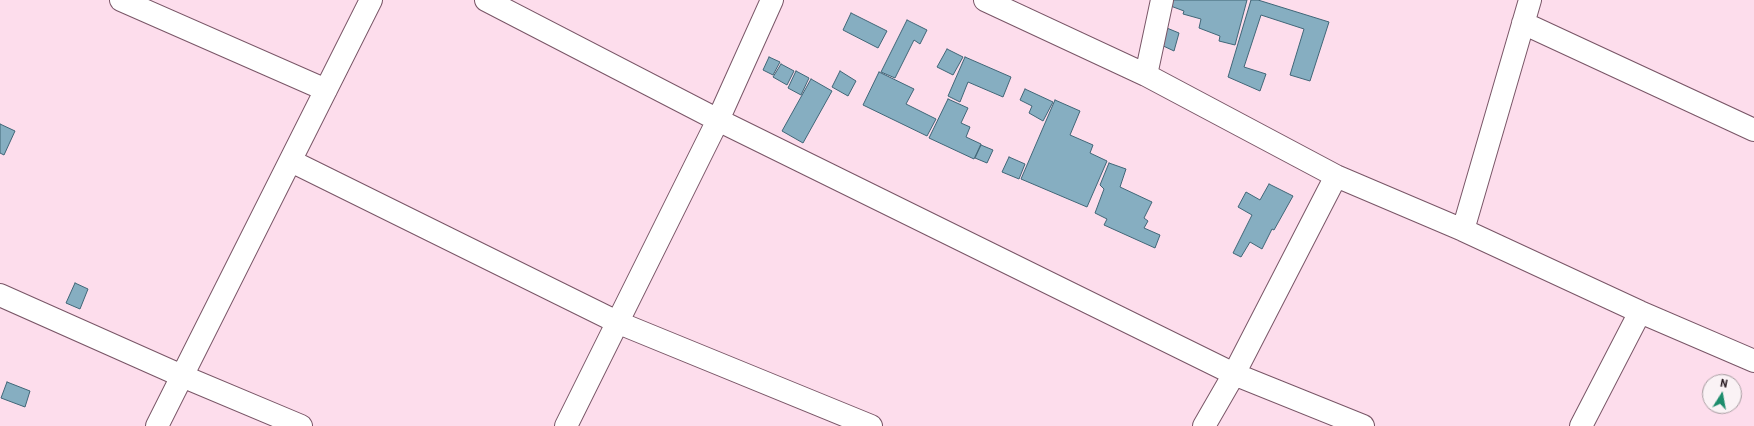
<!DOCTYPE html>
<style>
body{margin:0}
#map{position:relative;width:1754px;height:426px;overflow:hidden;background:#fdddec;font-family:Barlow,sans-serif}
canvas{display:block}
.north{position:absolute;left:1702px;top:374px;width:40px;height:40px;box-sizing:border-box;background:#faf2f5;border:1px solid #a69ca0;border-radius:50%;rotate:11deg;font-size:11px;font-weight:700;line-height:16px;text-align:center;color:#281a21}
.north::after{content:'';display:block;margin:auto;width:14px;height:18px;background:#1d8c6c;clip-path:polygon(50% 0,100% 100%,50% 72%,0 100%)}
</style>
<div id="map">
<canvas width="1754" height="426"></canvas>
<div class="north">N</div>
</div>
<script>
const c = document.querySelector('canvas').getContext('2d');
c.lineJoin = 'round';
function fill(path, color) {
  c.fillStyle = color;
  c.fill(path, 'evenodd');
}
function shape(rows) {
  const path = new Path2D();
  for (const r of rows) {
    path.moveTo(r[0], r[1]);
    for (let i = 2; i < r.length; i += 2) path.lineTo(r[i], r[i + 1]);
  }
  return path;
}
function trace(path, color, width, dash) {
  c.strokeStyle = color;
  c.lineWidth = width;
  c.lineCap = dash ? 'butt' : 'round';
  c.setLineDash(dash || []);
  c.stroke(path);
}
const building = shape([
 [1169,0,1247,0,1235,45,1219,41,1220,36,1199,28,1201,19,1183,14,1184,11,1168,5,1169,0],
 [1251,0,1258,0,1329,22,1310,81,1290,75,1304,29,1261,15,1244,67,1266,74,1260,91,1228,77,1251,0],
 [851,13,887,31,878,48,843,30,851,13],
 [907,20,927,30,920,44,914,40,895,78,881,72,907,20],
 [1162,26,1179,33,1174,51,1157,43,1162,26],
 [947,49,963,57,953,75,937,67,947,49],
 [769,57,780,62,773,75,763,70,769,57],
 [965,57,1011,77,1003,97,968,82,960,102,948,96,965,57],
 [781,64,794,71,787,85,773,77,781,64],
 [796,71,809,78,801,95,788,88,796,71],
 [840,71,856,81,848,96,832,87,840,71],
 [879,72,914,89,906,104,936,119,927,136,863,105,879,72],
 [811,79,832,91,803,143,782,131,811,79],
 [1025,89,1053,102,1043,121,1029,113,1032,106,1020,100,1025,89],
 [948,99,968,108,961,123,970,127,966,137,981,144,974,159,929,138,948,99],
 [1055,100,1080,111,1070,135,1093,145,1090,153,1107,161,1087,207,1021,179,1055,100],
 [0,124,15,131,4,155,0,153,0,124],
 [981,145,993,150,987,163,975,158,981,145],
 [1009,157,1025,164,1019,179,1002,172,1009,157],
 [1109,163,1126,169,1120,187,1152,202,1144,218,1148,221,1144,228,1160,235,1155,248,1104,225,1107,219,1095,213,1104,189,1100,185,1109,163],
 [1269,184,1293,196,1274,230,1272,229,1262,249,1250,242,1241,257,1233,253,1252,215,1238,207,1246,192,1260,200,1269,184],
 [75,283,88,289,80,309,66,303,75,283],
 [7,382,30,391,25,407,1,398,7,382]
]);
fill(building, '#86aec1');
trace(building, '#406677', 1);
const minor = shape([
 [121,0,326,90],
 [486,0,718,120,1234,374,1363,426],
 [985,0,1146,75,1336,176,1463,230,1640,312,1754,361],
 [1523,23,1754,130],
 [1146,75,1162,0],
 [291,161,619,323,871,426],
 [1463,230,1530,0],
 [0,295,182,376,301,426],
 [157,426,371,0],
 [566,426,718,120,772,0],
 [1204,426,1234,374,1336,176],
 [1581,426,1640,312]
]);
trace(minor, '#795667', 24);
trace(minor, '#fff', 22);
</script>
